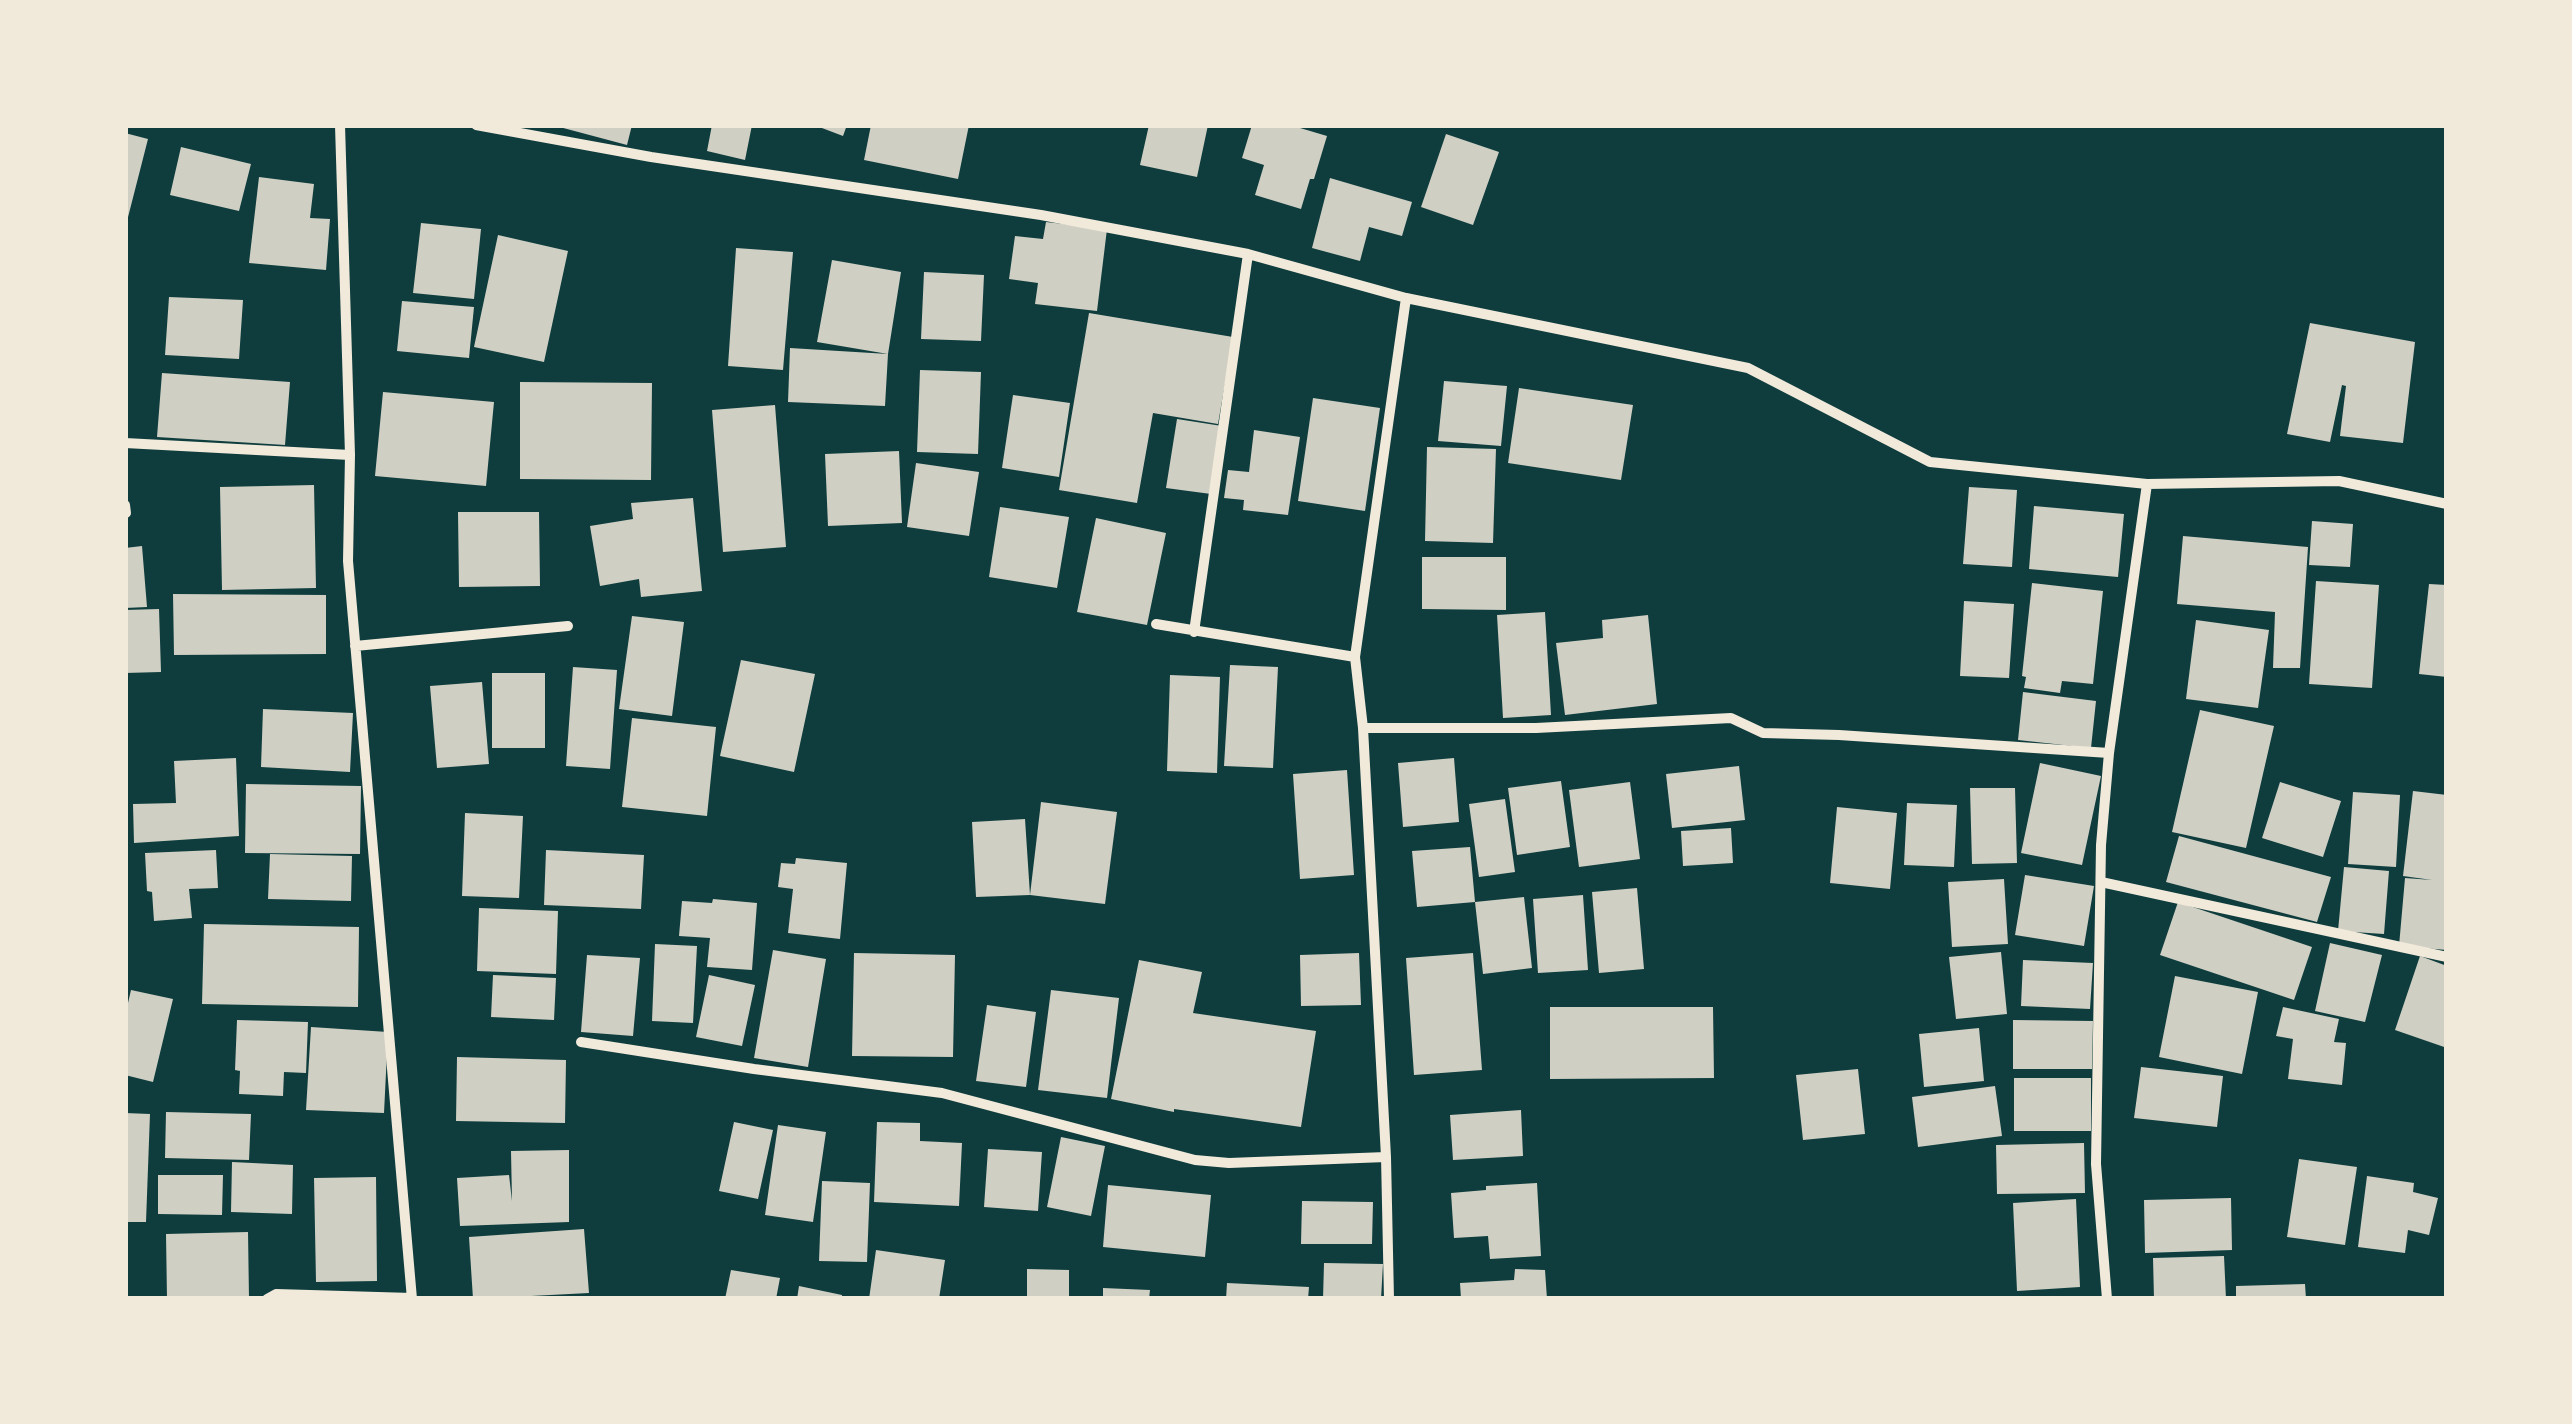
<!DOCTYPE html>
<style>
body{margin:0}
#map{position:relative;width:2572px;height:1424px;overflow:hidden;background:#0f3d3e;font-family:"Fira Sans Condensed",sans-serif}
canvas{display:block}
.frame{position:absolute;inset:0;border:128px solid #f1e9da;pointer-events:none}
</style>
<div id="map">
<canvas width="2572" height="1424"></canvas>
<div class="frame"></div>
</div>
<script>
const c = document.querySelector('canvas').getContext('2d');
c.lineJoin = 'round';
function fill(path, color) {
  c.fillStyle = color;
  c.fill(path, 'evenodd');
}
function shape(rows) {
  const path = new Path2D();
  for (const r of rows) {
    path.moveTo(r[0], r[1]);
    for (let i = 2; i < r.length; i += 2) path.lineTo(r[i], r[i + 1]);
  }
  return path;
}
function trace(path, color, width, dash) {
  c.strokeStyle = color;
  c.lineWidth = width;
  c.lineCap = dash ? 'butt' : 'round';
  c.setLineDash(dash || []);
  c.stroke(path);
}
fill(shape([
 [552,125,632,125,627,145],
 [712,125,752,125,745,160,707,151],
 [814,125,847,125,843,136],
 [871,125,969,125,958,179,864,160],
 [1149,125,1208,125,1197,177,1140,165],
 [1252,125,1290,125,1327,136,1314,179,1310,179,1301,209,1255,195,1264,165,1242,158],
 [125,133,148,139,126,225,125,225],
 [1446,134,1499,152,1473,225,1421,207],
 [181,147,251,164,239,211,170,195],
 [259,177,314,184,310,218,330,219,326,270,249,263],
 [1330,178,1412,202,1402,236,1369,227,1360,261,1312,248],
 [1046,222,1107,229,1097,311,1035,304,1038,283,1009,279,1015,236,1043,239],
 [421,223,481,229,474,299,413,293],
 [498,235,568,251,544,362,474,347],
 [736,248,793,252,783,370,728,366],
 [832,260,901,272,888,354,885,406,788,402,790,348,888,354,817,342],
 [924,272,984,275,981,341,921,339],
 [169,297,243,300,239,359,165,355],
 [402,301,474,307,469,358,397,351],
 [1089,313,1233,337,1218,424,1153,413,1137,503,1059,490],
 [2310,323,2415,342,2403,443,2340,436,2346,386,2342,385,2330,442,2287,434],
 [920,370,981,372,978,454,917,452],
 [162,373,290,382,285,445,157,437],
 [1444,381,1507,386,1501,446,1438,441],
 [520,382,652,383,651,480,520,479],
 [1519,388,1633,405,1621,480,1508,463],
 [383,392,494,402,486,486,375,476],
 [1013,395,1070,403,1059,477,1002,468],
 [1313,398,1380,408,1365,511,1298,501],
 [775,405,786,547,723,552,712,410],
 [1177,419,1222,426,1211,494,1166,488],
 [1254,430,1300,437,1288,515,1243,510,1244,500,1224,498,1228,470,1249,472],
 [1427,447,1496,449,1493,543,1425,541],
 [899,451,902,523,828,526,825,454],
 [916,463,979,472,969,536,907,527],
 [314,485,316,588,222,590,220,487],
 [1969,487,2017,490,2012,567,1963,564],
 [693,498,702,591,641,597,639,579,600,586,590,526,633,519,631,503],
 [2034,506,2124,514,2118,577,2029,569],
 [1000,507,1069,517,1057,588,989,577],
 [458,512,539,512,540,586,459,587],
 [1096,518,1166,533,1147,625,1077,612],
 [2312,521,2353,524,2350,567,2309,565],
 [2183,536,2308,547,2300,668,2273,668,2275,612,2177,604],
 [142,546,147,607,125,608,125,548],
 [1422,557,1506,557,1506,610,1422,609],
 [2316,581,2379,585,2372,688,2309,684],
 [2032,583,2103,591,2093,684,2062,681,2060,693,2024,688,2026,677,2022,676],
 [2429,584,2447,585,2447,677,2419,674],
 [173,594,326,595,326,654,174,655],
 [1964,601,2014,604,2009,678,1960,676],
 [159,609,161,672,125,673,125,610],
 [1545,612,1551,715,1503,718,1497,615],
 [1648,615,1657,704,1565,715,1556,643,1603,638,1602,620],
 [632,616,684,622,672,716,619,709],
 [2196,620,2269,630,2258,708,2186,699],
 [741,660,815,674,794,772,720,756],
 [1230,665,1278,667,1273,768,1224,766],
 [573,667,617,670,610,769,566,766],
 [492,673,545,673,545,748,492,748],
 [1170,675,1220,677,1217,773,1167,771],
 [482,682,489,764,437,768,430,686],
 [2023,692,2096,701,2091,748,2018,740],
 [263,709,353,713,350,772,261,767],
 [2200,710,2274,726,2246,848,2172,832],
 [632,718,716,727,707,816,622,807],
 [236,758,239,836,134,843,133,804,176,803,174,761],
 [1454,758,1459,822,1403,827,1398,763],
 [2040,763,2101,776,2082,865,2021,853],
 [1739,766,1745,820,1672,828,1666,774],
 [1347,770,1354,875,1300,879,1293,774],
 [1561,781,1570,847,1517,855,1508,788],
 [1630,782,1640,859,1579,867,1569,790],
 [2280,782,2341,801,2323,857,2262,838],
 [246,784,361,786,360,854,245,853],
 [1970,788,2015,788,2017,863,1972,864],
 [2413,791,2447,795,2447,950,2399,946,2405,878,2432,880,2403,876],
 [2353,792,2400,795,2396,867,2348,864],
 [1505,799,1515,872,1479,877,1469,804],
 [1041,802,1117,812,1105,904,1030,895,976,897,972,822,1025,819,1030,895],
 [1907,803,1957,805,1954,867,1904,865],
 [1837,807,1897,813,1890,889,1830,883],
 [465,813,523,816,519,898,462,896],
 [1731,828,1733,863,1683,866,1681,831],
 [2179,836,2331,877,2317,922,2166,882],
 [1470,847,1475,902,1417,907,1412,851],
 [216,850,218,888,189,889,192,918,154,921,152,892,147,891,145,853],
 [546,850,644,855,641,909,544,905],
 [270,854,352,856,351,901,268,899],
 [796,858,847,863,840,939,788,933,793,889,778,887,781,863,795,864],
 [2344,867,2389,871,2384,934,2338,931],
 [2025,875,2094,886,2084,946,2015,935],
 [2004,879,2008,944,1952,947,1948,882],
 [1637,888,1644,969,1599,973,1592,892],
 [1583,895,1588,970,1538,973,1533,899],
 [1524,897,1532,968,1483,974,1475,902],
 [713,899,757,903,752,970,707,967,710,938,679,936,682,901,712,903],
 [2178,902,2312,947,2294,1000,2160,955],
 [479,908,558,911,556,974,477,971],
 [204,924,359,927,358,1007,202,1004],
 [2330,943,2382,955,2365,1022,2315,1011],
 [655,944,697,946,693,1023,652,1021],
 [773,950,826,959,808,1067,754,1058],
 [2001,952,2007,1014,1956,1019,1949,957],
 [854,953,955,955,953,1057,852,1056],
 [1359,953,1361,1005,1301,1006,1300,955],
 [1473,953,1482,1070,1414,1075,1406,958],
 [587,955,640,958,633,1036,581,1032],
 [2420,956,2447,966,2447,1048,2395,1030],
 [1139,960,1202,972,1193,1013,1316,1031,1301,1127,1174,1109,1174,1112,1111,1099],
 [2023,960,2093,963,2090,1009,2021,1006],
 [493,975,556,978,554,1020,491,1017],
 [709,975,755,985,742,1046,696,1037],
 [2175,976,2258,992,2242,1074,2159,1057],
 [131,990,173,999,153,1082,125,1075,125,1016],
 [1051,990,1119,998,1107,1098,1038,1090],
 [987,1005,1036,1012,1026,1087,976,1081],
 [1550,1007,1713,1007,1714,1078,1550,1079],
 [2283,1007,2339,1019,2334,1042,2346,1043,2342,1085,2288,1079,2293,1039,2276,1036],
 [237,1020,308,1022,306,1073,284,1072,283,1096,239,1094,240,1071,235,1070],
 [2013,1020,2093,1021,2092,1069,2013,1069],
 [311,1027,388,1032,384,1113,306,1110],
 [1979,1028,1984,1081,1924,1087,1919,1034],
 [457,1057,566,1060,565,1123,456,1121],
 [2141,1067,2223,1076,2217,1127,2134,1118],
 [1858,1069,1865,1134,1803,1140,1796,1075],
 [2014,1078,2091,1078,2091,1131,2014,1131],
 [1995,1086,2002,1136,1918,1147,1912,1097],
 [1521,1110,1523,1156,1453,1160,1450,1115],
 [166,1112,251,1114,249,1160,165,1158],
 [125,1113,150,1114,146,1222,125,1222],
 [734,1122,773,1130,758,1199,719,1191],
 [877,1122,920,1123,920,1141,962,1143,959,1206,874,1202],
 [778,1125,826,1132,813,1222,765,1215],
 [1061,1137,1105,1146,1091,1216,1047,1207],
 [2084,1143,2085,1193,1997,1194,1996,1145],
 [988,1149,1042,1152,1038,1211,984,1207],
 [569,1150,569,1222,460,1226,457,1178,509,1175,512,1201,511,1151],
 [2299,1159,2357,1167,2345,1245,2287,1237],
 [232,1162,293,1165,292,1214,231,1212],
 [158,1175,223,1175,222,1215,158,1214],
 [2367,1176,2414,1183,2413,1192,2438,1198,2429,1235,2408,1230,2405,1253,2358,1247],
 [376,1177,377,1281,316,1282,314,1178],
 [822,1181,870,1183,867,1262,819,1261],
 [1537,1183,1541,1256,1490,1259,1488,1236,1454,1238,1451,1193,1486,1190,1486,1186],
 [1108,1185,1211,1195,1205,1257,1103,1247],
 [2231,1198,2232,1250,2145,1253,2144,1200],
 [2076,1199,2080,1287,2017,1291,2013,1203],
 [1302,1201,1373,1202,1372,1244,1301,1244],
 [584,1229,589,1293,473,1299,469,1237],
 [248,1232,249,1299,167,1299,166,1234],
 [876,1250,945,1260,939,1299,869,1299],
 [2224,1256,2226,1299,2154,1299,2153,1258],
 [1324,1263,1383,1264,1381,1299,1323,1299],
 [1027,1269,1069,1270,1069,1299,1027,1299],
 [1515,1269,1545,1270,1547,1299,1461,1299,1460,1283,1514,1280],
 [731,1270,780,1278,776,1299,725,1299],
 [1227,1283,1309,1287,1308,1299,1226,1299],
 [2305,1284,2306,1299,2236,1299,2236,1286],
 [799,1286,842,1295,842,1299,797,1299],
 [1103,1288,1150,1290,1149,1299,1103,1299]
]), '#cfcfc3');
trace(shape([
 [340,125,350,455,348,561,412,1299],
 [476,125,651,157,1041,215,1248,254,1406,298,1748,368,1930,462,2147,484,2339,481,2447,504],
 [125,443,350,455],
 [125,505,126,513],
 [1156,624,1355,657],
 [1194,632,1248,254],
 [355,646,568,626],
 [1363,728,1536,728,1731,718,1763,733,1839,735,2109,753],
 [2101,882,2447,957],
 [581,1042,754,1069,942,1093,1195,1160,1229,1163,1386,1157],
 [267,1299,276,1294,412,1298],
 [1389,1299,1386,1157,1363,728,1355,657,1406,298],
 [2107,1299,2096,1164,2101,845,2109,753,2147,484]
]), '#f1e9da', 10);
</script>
